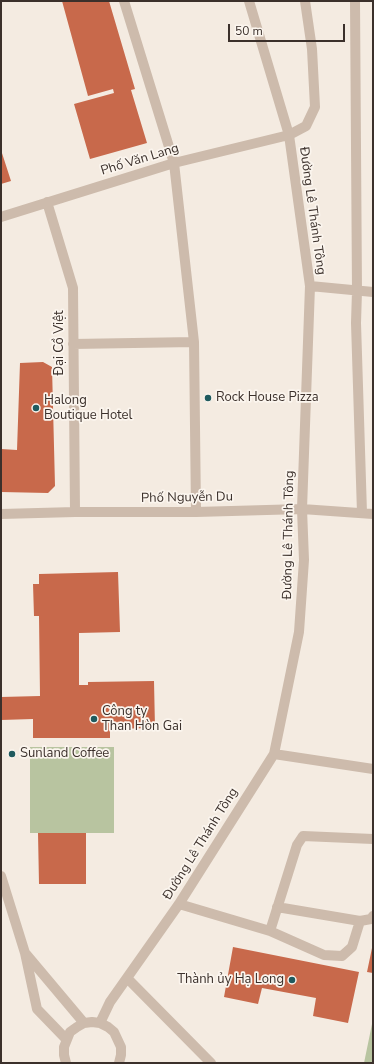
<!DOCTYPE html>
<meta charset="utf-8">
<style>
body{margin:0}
#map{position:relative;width:374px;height:1064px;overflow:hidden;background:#f4ebe1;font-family:"Nunito Sans",sans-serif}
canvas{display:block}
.frame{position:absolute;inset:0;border:2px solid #3b302b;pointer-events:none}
.scale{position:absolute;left:228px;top:24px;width:117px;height:18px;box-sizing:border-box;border:2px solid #3b302b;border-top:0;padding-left:5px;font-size:12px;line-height:14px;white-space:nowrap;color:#3b302b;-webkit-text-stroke:3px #fbf5ee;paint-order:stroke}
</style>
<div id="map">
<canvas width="374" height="1064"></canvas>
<div class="frame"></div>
<div class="scale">50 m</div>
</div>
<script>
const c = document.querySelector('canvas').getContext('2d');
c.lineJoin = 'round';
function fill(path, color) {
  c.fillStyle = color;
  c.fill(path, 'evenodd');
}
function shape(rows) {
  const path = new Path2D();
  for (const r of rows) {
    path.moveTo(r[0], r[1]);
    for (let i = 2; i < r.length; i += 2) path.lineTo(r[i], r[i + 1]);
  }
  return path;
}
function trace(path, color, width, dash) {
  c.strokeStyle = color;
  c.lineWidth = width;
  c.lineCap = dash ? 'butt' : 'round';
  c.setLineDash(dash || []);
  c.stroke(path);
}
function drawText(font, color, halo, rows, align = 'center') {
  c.font = font + ' "Nunito Sans",sans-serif';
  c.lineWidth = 3.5;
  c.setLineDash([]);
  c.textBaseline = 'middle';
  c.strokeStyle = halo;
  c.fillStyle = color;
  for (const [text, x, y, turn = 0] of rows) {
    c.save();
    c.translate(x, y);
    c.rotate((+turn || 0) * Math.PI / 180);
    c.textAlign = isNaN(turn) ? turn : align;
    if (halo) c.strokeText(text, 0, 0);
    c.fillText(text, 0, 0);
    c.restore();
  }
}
fill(shape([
 [30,747,114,747,114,833,30,833],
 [372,1024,373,1063,364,1063]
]), '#b8c4a0');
fill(shape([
 [62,1,109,1,135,89,131,90,147,143,90,159,74,104,114,93,113,89,88,96],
 [1,150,11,181,1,184],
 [43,362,52,367,55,486,48,493,1,492,1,449,17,450,20,363],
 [118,572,120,632,79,633,79,685,88,685,88,682,154,681,155,728,110,729,110,738,33,738,33,719,1,720,1,697,40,696,39,616,34,616,33,584,39,584,39,574],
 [38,833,86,833,86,884,39,884],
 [233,947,359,972,348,1023,313,1016,316,998,262,988,258,1004,224,997],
 [372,948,373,948,373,973,367,972]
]), '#c8694b');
trace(shape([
 [124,1,174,163,194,342,196,512],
 [355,1,357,291,356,323,362,513],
 [47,202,73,288,75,512],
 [1,217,174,163,289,135,306,126,315,107,312,49,305,1],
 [310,286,373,292],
 [73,344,194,342],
 [1,514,75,512,196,512,302,509,373,514],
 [274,754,373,769],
 [1,876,25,953,37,1009,66,1039],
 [179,904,270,931,324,955,342,956,352,947,360,921],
 [277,907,360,921,371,919,373,916],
 [270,931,297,845,303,836,373,839],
 [26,954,84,1023],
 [127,978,211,1063],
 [100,1023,110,1002,179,904,274,754,299,632,304,560,302,509,310,286,289,135,249,1],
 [66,1063,64,1055,64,1047,70,1032,77,1027,84,1023,92,1022,100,1023,108,1027,114,1032,121,1047,121,1055,119,1063]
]), '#cdbbac', 10);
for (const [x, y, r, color] of [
 [208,398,4,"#1f5a5e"],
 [36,408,4,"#1f5a5e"],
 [94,719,4,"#1f5a5e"],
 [12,754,4,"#1f5a5e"],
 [292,980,4,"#1f5a5e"]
]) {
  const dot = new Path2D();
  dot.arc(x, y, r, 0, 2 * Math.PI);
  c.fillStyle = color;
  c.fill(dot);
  trace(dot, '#fbf5ee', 1.5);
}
drawText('13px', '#3b302b', '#fbf5ee', [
 ["Phố Văn Lang",140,160,-17],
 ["Đường Lê Thánh Tông",312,211,82],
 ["Đại Cồ Việt",60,343,-90],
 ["Phố Nguyễn Du",187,498,-1],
 ["Đường Lê Thánh Tông",289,535,-89],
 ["Đường Lê Thánh Tông",201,844,-58]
]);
drawText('13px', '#3b302b', '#fbf5ee', [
 ["Rock House Pizza",216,398],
 ["Halong",44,401],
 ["Boutique Hotel",44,416],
 ["Công ty",102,712],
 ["Than Hòn Gai",102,727],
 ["Sunland Coffee",20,754],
 ["Thành ủy Hạ Long",284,980,"right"]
], 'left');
</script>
